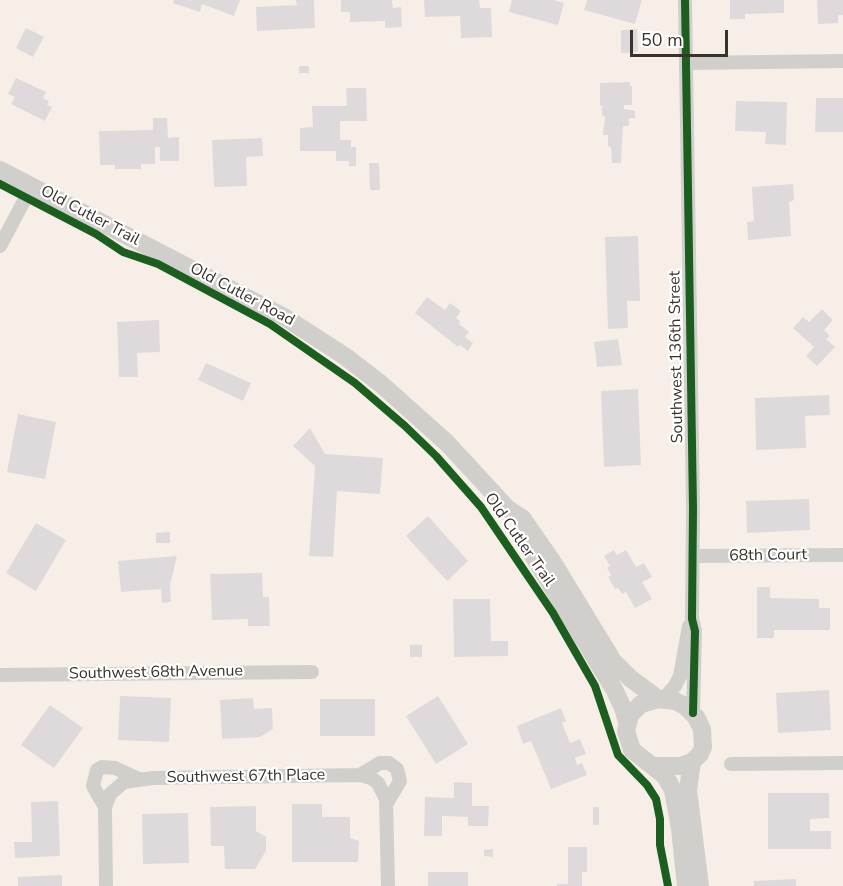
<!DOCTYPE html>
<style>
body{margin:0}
#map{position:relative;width:843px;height:886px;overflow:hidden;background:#f7efe7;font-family:"Nunito Sans",sans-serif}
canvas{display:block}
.scale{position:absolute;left:630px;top:30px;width:98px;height:27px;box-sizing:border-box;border:3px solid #39332c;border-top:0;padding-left:8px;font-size:18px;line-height:21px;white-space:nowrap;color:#39332c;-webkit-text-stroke:4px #fff;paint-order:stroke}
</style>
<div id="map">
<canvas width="843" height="886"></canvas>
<div class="scale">50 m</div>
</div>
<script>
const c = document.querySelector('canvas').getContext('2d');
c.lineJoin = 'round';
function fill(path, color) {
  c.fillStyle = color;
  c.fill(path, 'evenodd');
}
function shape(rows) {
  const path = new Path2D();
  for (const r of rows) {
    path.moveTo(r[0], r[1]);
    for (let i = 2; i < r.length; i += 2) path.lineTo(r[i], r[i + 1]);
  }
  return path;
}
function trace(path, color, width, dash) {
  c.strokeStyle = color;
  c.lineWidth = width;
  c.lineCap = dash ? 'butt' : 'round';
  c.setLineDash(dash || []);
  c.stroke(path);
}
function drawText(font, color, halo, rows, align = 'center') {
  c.font = font + ' "Nunito Sans",sans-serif';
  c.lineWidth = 4.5;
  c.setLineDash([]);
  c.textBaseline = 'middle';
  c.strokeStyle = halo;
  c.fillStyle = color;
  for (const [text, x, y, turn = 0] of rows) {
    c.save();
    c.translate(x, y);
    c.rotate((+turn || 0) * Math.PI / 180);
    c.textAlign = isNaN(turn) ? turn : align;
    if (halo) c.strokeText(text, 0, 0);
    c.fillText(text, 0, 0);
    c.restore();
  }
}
fill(shape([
 [174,0,240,0,234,16,202,4,200,12,173,3],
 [296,0,314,0,315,28,257,31,256,7,297,5],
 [341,0,392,0,393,8,401,7,402,27,385,28,385,21,350,22,350,12,341,12],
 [424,0,479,0,480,8,491,8,492,37,461,38,460,16,425,17],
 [512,0,553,0,564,3,558,25,509,12],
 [587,0,642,0,635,24,584,10],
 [730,0,784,0,784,13,745,14,745,19,730,19],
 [817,0,843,0,843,15,838,15,838,23,818,24],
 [26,28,44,37,33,57,16,48],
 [637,29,638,52,621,53,621,30],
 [299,66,309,66,309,73,299,73],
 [16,78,46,92,43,98,49,101,47,105,52,107,45,121,11,104,15,97,8,94],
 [630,82,630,86,632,86,632,105,624,105,624,109,635,111,635,118,629,118,629,126,623,126,621,163,612,163,611,147,608,146,608,135,603,135,605,116,602,116,602,105,600,106,600,83],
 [346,88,366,88,367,121,340,121,340,140,351,140,351,147,356,147,356,166,349,166,349,161,336,161,336,151,300,151,300,128,313,127,312,106,347,106],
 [816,98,843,98,843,132,815,132],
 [736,101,787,102,786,145,765,144,766,132,735,131],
 [153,118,167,118,168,138,179,137,179,161,160,161,160,147,155,147,155,164,141,164,141,169,115,169,115,165,100,165,99,131,153,130],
 [262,138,263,156,246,157,247,186,214,187,212,140],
 [369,163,379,163,380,190,370,190],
 [793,184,794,200,789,202,791,236,748,240,747,222,754,221,752,187],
 [638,236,640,301,627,301,628,328,608,329,605,237],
 [427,297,445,310,450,303,461,311,456,318,460,321,459,324,469,332,465,337,473,343,468,351,460,345,458,347,415,313],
 [822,309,833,320,824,330,830,336,826,339,835,347,817,366,806,356,814,347,793,328,803,317,809,322],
 [159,320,160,352,137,353,138,377,119,377,117,322],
 [618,339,622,365,597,367,594,342],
 [206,363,251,383,243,401,198,380],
 [638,389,641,465,604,467,601,391],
 [829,395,830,415,805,416,806,448,756,450,755,398],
 [18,414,56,422,45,479,7,472],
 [310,428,325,454,383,458,380,494,337,491,333,557,309,556,315,466,293,446],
 [809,499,810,530,747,533,746,501],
 [428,516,468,561,447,581,406,536],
 [36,523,66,540,36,591,6,573],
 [170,532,170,543,156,543,156,533],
 [614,550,617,555,626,550,636,567,644,563,652,577,642,582,652,599,635,608,626,592,622,594,618,588,615,589,608,577,611,575,607,568,610,566,604,556],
 [177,556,170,586,171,602,162,603,161,589,121,592,118,561],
 [262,573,263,597,269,597,270,626,248,626,248,619,212,620,210,574],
 [757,587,770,587,770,598,819,599,819,608,830,608,830,630,774,630,774,638,757,638],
 [453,599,490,599,491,641,508,641,508,656,454,657],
 [410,645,422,645,422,657,410,657],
 [829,690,831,730,778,733,776,693],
 [120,696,171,698,169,742,118,740],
 [438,696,468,744,436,764,406,716],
 [253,698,254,709,272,708,273,729,260,737,222,739,220,700],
 [320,699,375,699,375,736,320,736],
 [50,705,83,728,54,768,21,745],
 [561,708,566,721,562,723,570,743,580,739,586,754,575,758,577,765,582,763,587,775,551,789,531,741,523,744,517,726],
 [454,782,472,783,472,806,489,806,488,826,468,826,468,817,442,816,442,836,424,836,425,797,454,798],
 [768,793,829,793,829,818,810,819,810,831,831,831,831,849,768,849],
 [58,801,60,856,15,858,14,842,32,842,31,802],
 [292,804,322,804,322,817,350,817,350,838,359,841,358,862,292,862],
 [256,806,256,831,266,837,266,851,255,869,225,869,224,846,211,846,210,807],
 [593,807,599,807,599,825,593,825],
 [188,813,189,863,143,864,142,814],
 [568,847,587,847,587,872,582,872,582,886,557,886,557,884,568,884],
 [493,849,493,857,484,856,484,850],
 [428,872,468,872,468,886,428,886],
 [62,875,62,886,18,886,18,877],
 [796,879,796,886,754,886,754,881]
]), '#dedadb');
trace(shape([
 [685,0,693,508,692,619,695,631,693,713],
 [687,63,843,61],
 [0,246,32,186],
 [693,556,843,555],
 [0,675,312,672],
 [663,699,675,686,680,676,689,626],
 [731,764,843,763],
 [360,775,380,763,389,763,397,769,400,781,387,803],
 [105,807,93,786,97,770,102,767,115,768,139,779],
 [106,886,105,807,110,794,124,782,153,778,360,775,371,778,378,783,386,799,388,886]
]), '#d1cfcc', 14);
trace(shape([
 [0,170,286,318,346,357,381,384,447,443,508,509,522,518,552,561,613,661,630,678,658,699],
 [528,547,614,689,623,708,627,722],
 [692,762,688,790,700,886],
 [653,766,681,766,692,762,700,754,703,747,702,729,696,717,685,706,675,701,658,699,641,704,630,715,626,731,632,750,665,776,673,790,680,829,686,886]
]), '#d1cfcc', 18);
trace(shape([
 [685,0,693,508,692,619,695,631,693,713],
 [0,184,96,234,123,252,158,264,270,324,355,383,405,426,436,456,481,507,553,613,595,686,618,755,647,785,656,799,660,819,660,845,668,886]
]), '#1b5e20', 8);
drawText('16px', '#39332c', '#fff', [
 ["Old Cutler Trail",90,216,28],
 ["Old Cutler Road",242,295,28],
 ["Southwest 136th Street",677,357,-91],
 ["Old Cutler Trail",519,540,55],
 ["68th Court",768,556,-1],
 ["Southwest 68th Avenue",156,673,-1],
 ["Southwest 67th Place",246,777,-1]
]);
</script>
